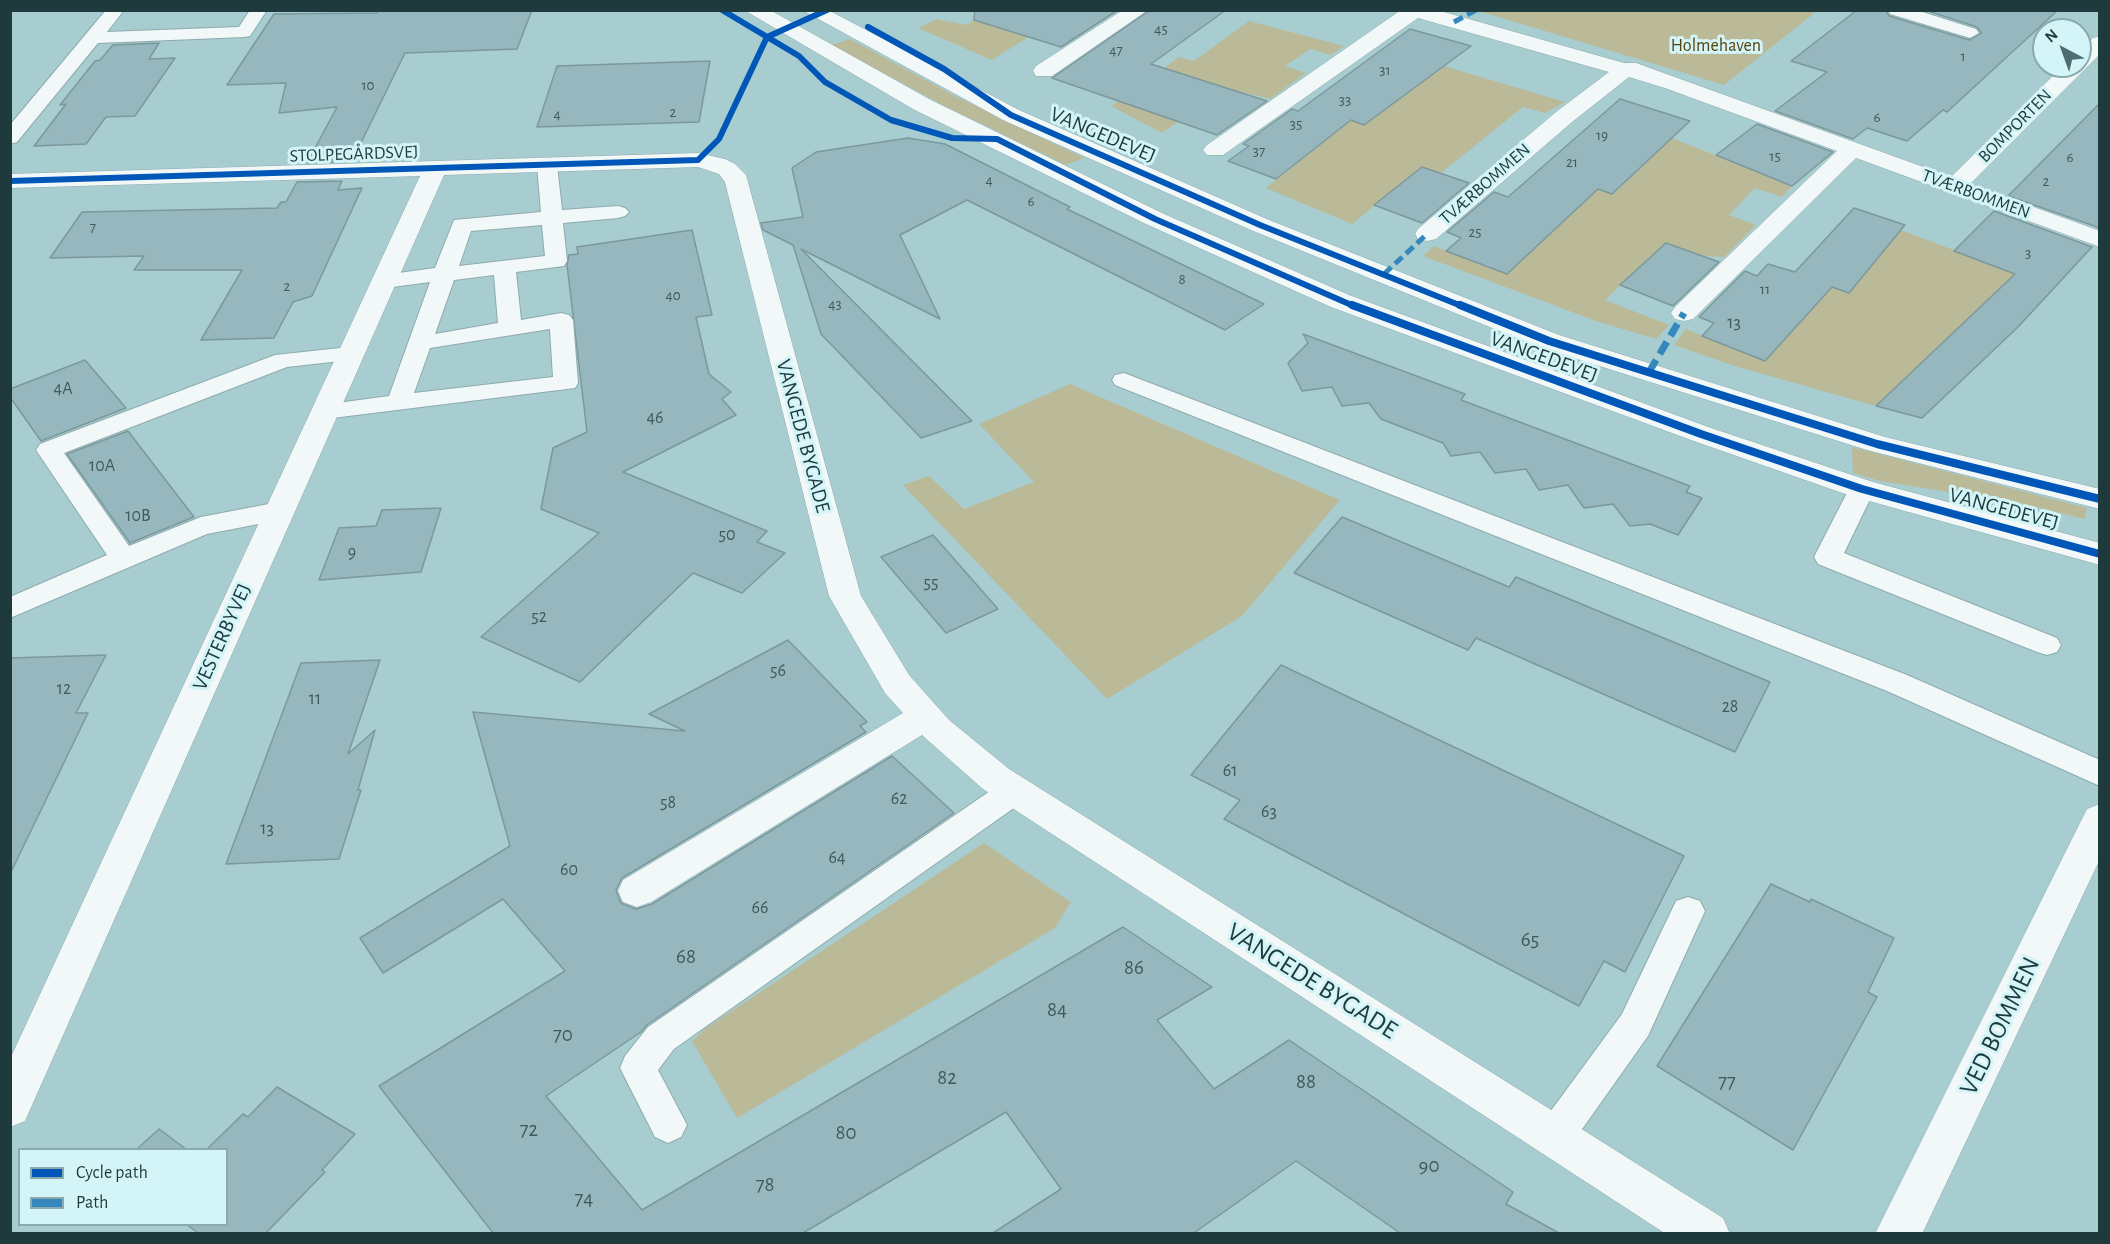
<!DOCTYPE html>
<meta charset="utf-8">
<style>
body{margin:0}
#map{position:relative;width:2110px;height:1244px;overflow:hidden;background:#a7cdd0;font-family:"Alegreya Sans",sans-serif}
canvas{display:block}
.frame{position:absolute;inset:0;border:12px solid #1e3a3d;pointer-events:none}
.legend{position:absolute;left:18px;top:1148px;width:210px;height:78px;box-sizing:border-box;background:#d4f5f8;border:2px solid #8baaad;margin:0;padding:8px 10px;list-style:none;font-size:18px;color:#1e3a3d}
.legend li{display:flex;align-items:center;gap:12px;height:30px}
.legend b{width:30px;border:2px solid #8baaad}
.north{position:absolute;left:2032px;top:18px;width:60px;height:60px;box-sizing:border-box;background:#d4f5f8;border:2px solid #8baaad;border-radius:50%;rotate:319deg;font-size:16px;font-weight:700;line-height:24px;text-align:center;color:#1e3a3d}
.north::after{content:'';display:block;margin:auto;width:21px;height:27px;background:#4e6d70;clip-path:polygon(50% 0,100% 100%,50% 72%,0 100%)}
</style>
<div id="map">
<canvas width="2110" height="1244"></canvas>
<div class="frame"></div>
<ul class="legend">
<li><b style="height:8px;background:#0057b8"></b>Cycle path</li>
<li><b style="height:8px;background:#3588be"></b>Path</li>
</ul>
<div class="north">N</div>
</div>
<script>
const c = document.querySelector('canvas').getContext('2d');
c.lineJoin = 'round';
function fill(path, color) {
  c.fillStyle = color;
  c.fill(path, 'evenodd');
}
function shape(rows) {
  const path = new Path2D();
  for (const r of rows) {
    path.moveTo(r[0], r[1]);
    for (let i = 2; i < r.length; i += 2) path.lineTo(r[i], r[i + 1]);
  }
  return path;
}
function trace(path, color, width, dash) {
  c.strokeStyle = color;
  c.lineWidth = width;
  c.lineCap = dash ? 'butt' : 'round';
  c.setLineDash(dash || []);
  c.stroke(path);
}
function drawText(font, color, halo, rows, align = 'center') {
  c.font = font + ' "Alegreya Sans",sans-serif';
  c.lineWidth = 6;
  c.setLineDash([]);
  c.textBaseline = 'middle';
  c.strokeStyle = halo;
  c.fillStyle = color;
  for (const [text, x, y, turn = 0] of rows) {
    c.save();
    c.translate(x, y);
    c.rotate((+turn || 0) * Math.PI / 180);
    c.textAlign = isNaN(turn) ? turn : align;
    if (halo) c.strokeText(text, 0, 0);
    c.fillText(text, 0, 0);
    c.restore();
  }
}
fill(shape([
 [1484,10,1817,10,1817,11,1724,85,1482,12],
 [978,18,1033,34,992,60,918,28,937,19,966,25],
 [1249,21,1344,46,1331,55,1311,49,1285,66,1306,73,1270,99,1226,88,1162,133,1111,106,1179,57,1194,61],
 [850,39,957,97,1084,158,1066,165,941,104,832,45],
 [1444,66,1565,102,1545,113,1523,107,1441,173,1422,167,1352,224,1266,188,1351,120,1364,124],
 [1672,138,1792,186,1782,197,1755,188,1729,215,1756,225,1724,257,1702,256,1666,243,1605,300,1669,325,1656,339,1596,321,1423,256,1434,246,1507,274,1598,189,1613,194],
 [1901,230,2043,284,2010,315,1983,304,1876,406,1738,367,1674,345,1686,329,1765,361,1832,287,1849,292],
 [1070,384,1340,500,1242,616,1107,699,903,485,929,476,964,509,1034,482,979,424],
 [1852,447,2087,508,2085,519,2027,505,1880,481,1853,473],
 [984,843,1071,902,1055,928,737,1118,692,1041,706,1028]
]), '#baba98');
const building = shape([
 [379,10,532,10,517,49,405,53,352,161,307,163,337,107,279,113,286,83,227,85,274,14,377,13,379,10],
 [975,10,1118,10,1061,47,974,20,975,10],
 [1150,10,1226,10,1151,64,1267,101,1217,135,1052,78,1150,10],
 [1857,10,1886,10,1889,16,1969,40,1981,33,1977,27,1925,10,2058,10,1947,112,1943,110,1907,141,1867,128,1853,139,1775,111,1827,72,1791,61,1857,10],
 [1410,29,1471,46,1364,125,1351,120,1276,179,1228,161,1249,146,1243,144,1292,109,1298,111,1410,29],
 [159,43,149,59,175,58,135,116,106,117,86,144,34,146,66,104,60,105,95,61,100,60,113,45,159,43],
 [710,61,699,122,537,127,557,66,710,61],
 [1620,99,1690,121,1612,194,1598,189,1507,274,1446,251,1461,238,1447,232,1494,192,1508,197,1620,99],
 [2100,103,2100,228,2008,196,2100,103],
 [1757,124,1833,152,1792,186,1716,155,1757,124],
 [908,138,945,144,1070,207,1067,209,1264,304,1225,330,967,200,900,235,940,319,801,249,972,421,921,438,821,334,793,245,763,230,761,223,803,217,792,168,816,152,908,138],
 [1422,167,1469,183,1422,223,1374,205,1422,167],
 [342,181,338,190,362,188,312,296,293,302,274,338,201,340,242,270,134,270,144,256,50,258,82,212,277,208,281,202,286,202,297,182,342,181],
 [1854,208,1905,225,1849,293,1832,287,1765,361,1702,336,1714,323,1699,317,1745,271,1757,276,1768,264,1795,272,1854,208],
 [1994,211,2092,247,2018,327,1922,418,1876,406,2015,274,1954,251,1994,211],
 [692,230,712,315,696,317,709,374,731,392,722,399,736,415,623,472,767,531,757,542,785,553,742,593,693,573,580,682,481,637,599,533,541,509,553,448,587,432,567,265,569,255,578,254,577,247,692,230],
 [1666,243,1719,262,1673,306,1620,285,1666,243],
 [1303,334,1465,394,1461,400,1690,486,1686,492,1702,498,1678,535,1650,524,1630,526,1613,504,1584,508,1568,485,1539,490,1526,469,1495,473,1480,452,1451,456,1443,443,1381,419,1369,403,1342,406,1332,387,1302,391,1288,363,1308,343,1303,334],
 [85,360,126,408,41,441,10,397,10,389,85,360],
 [128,431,194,517,130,543,67,454,128,431],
 [441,508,421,572,319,580,339,528,376,526,382,510,441,508],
 [1342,517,1509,587,1516,577,1770,682,1735,752,1476,638,1468,650,1294,573,1342,517],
 [933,535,998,609,946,633,881,557,933,535],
 [788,640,867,722,860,726,866,732,622,878,616,890,621,903,636,909,652,904,892,756,954,813,647,1025,641,1032,546,1096,642,1210,1123,927,1212,987,1157,1020,1214,1089,1289,1040,1513,1192,1506,1204,1559,1233,1400,1233,1296,1161,1194,1233,993,1233,1061,1189,1006,1112,803,1233,493,1233,379,1086,565,971,503,899,383,973,360,938,510,846,473,712,685,731,649,714,788,640],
 [106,655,76,713,88,713,10,874,10,658,106,655],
 [380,660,348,754,375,730,358,790,361,790,339,859,226,864,301,663,380,660],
 [1281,665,1684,856,1625,972,1604,961,1579,1006,1224,819,1240,800,1191,775,1281,665],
 [1771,884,1810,902,1811,899,1894,938,1868,992,1877,997,1793,1150,1657,1066,1771,884],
 [277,1087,355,1134,322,1170,325,1172,266,1233,198,1233,186,1224,226,1224,226,1149,207,1149,243,1114,248,1117,277,1087],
 [159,1129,186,1149,137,1149,159,1129]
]);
fill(building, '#96b7be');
trace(building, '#7b989d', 1.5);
const lane = shape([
 [106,10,124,10,107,32,239,27,250,10,267,10,250,36,244,37,98,43,17,142,10,144,10,125,106,10],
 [1888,10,1916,10,1976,29,1979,33,1970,38,1890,14,1888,10],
 [547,159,554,161,557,165,562,210,618,206,625,208,629,212,625,216,618,218,563,223,567,261,564,266,516,272,521,320,561,313,569,315,573,320,578,383,575,388,324,419,315,416,312,411,315,406,389,396,430,282,385,288,377,286,374,281,377,276,435,268,454,220,541,212,537,165,540,161,547,159],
 [542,225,545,256,459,266,471,231,542,225],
 [494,275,498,323,435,334,454,280,494,275],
 [550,329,553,377,414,393,430,348,550,329],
 [350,347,358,349,362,354,358,359,287,367,64,453,129,546,201,517,279,502,288,505,292,511,288,517,279,520,207,534,10,618,10,597,107,555,36,450,40,444,275,355,350,347],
 [1124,373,1907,675,2100,760,2100,786,1887,691,1115,385,1112,380,1115,375,1124,373],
 [1862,481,1871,483,1875,489,1844,553,2057,638,2061,645,2057,652,2047,655,2037,652,1818,564,1814,557,1849,489,1853,483,1862,481],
 [1014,779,1025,782,1030,791,1025,800,674,1049,658,1070,687,1125,681,1137,668,1143,655,1137,620,1068,625,1056,648,1027,1003,782,1014,779],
 [1688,897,1700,901,1705,911,1648,1036,1568,1149,1555,1154,1542,1149,1536,1136,1542,1123,1622,1014,1676,901,1688,897]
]);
const street = shape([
 [1123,10,1148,10,1052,76,1036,76,1033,71,1036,66,1123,10],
 [1401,10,1437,10,1624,63,1636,63,1951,177,2063,66,2080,66,2080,49,2093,38,2100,36,2100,54,1970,184,2100,231,2100,247,1856,158,1693,319,1684,321,1675,319,1671,313,1675,307,1837,151,1665,88,1629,77,1572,122,1436,239,1427,241,1418,239,1415,234,1418,229,1556,112,1609,72,1418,18,1223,155,1207,155,1203,150,1207,145,1401,10],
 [698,153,725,159,735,164,746,175,861,596,909,675,949,720,1009,769,1723,1218,1730,1234,1666,1234,983,789,922,735,651,902,637,907,623,902,618,891,623,880,903,713,885,693,829,596,725,182,719,174,698,167,444,175,25,1121,10,1127,10,1059,420,176,10,188,10,174,698,153]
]);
const secondary = shape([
 [744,10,770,10,929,99,1164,214,1349,295,1711,428,1873,482,2100,543,2100,565,1851,496,1691,440,1331,307,1146,224,913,109,744,10],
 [802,10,828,10,1019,110,1269,220,1559,335,1885,437,2100,489,2100,509,1867,450,1539,347,1251,230,1003,120,802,10],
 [2100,804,2100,859,1922,1234,1875,1234,2087,809,2100,804]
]);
trace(lane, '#8dabae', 2);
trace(street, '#8dabae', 1);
trace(secondary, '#8dabae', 1);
fill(lane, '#f2f8f8');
fill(street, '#f2f8f8');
fill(secondary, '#f2f8f8');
trace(shape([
 [1454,22,1476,10],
 [1384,274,1427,234]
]), '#3588be', 5, [10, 5]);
trace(shape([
 [1649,372,1684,313]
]), '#3588be', 7, [14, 7]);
trace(shape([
 [722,10,799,56,825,82,891,120,952,138,997,139,1155,219,1356,307],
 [868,27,944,69,1011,115,1260,225,1464,307],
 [10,181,698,160,719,139,767,37,827,10]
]), '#0057b8', 6);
trace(shape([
 [1352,305,1701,434,1862,489,2100,554],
 [1460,305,1549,341,1877,444,2100,499]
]), '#0057b8', 8);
drawText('15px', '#3d5a5e', null, [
 ["45",1161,29],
 ["47",1116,50],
 ["1",1963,56],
 ["31",1385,70],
 ["10",368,85],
 ["33",1345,100],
 ["2",673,112],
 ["4",557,114],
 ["6",1877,117],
 ["35",1296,124],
 ["19",1602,135],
 ["37",1259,151],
 ["15",1775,156],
 ["6",2070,157],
 ["21",1572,162],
 ["4",989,180],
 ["2",2046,181],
 ["6",1031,201],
 ["7",93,227],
 ["25",1475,232],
 ["3",2028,253],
 ["8",1182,279],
 ["2",287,286],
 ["11",1765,289],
 ["40",673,295],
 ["43",835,304]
]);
drawText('18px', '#57410d', '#d4f5f8', [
 ["Holmehaven",1716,46]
]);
drawText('18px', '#1e3a3d', '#d4f5f8', [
 ["BOMPORTEN",2015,126,-45],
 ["STOLPEGÅRDSVEJ",354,154,-2],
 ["TVÆRBOMMEN",1485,184,-41],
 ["TVÆRBOMMEN",1976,194,20]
]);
drawText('18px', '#3d5a5e', null, [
 ["13",1734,323],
 ["4A",63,389],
 ["46",655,418],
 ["10A",102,466],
 ["10B",138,516],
 ["50",727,535],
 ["9",352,553],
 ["55",931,583],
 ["52",539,617],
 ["56",778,671],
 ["12",64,689],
 ["11",315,699],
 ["28",1730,707],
 ["61",1230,771],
 ["62",899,799],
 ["58",668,803],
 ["63",1269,812],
 ["13",267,829],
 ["64",837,858],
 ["60",569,870],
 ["66",760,908]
]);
drawText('21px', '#1e3a3d', '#d4f5f8', [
 ["VANGEDEVEJ",1103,135,23],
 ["VANGEDEVEJ",1544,357,20],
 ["VANGEDE BYGADE",803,436,75],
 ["VANGEDEVEJ",2004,509,15],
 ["VESTERBYVEJ",222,637,-66]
]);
drawText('21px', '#3d5a5e', null, [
 ["65",1530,940],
 ["68",686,957],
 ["86",1134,968],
 ["84",1057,1010],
 ["70",563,1035],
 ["82",947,1078],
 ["88",1306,1082],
 ["77",1727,1082],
 ["72",529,1130],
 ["80",846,1133],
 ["90",1429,1166],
 ["78",765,1185],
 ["74",584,1199]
]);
drawText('26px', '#1e3a3d', '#d4f5f8', [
 ["VANGEDE BYGADE",1312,981,32],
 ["VED BOMMEN",2000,1026,-64]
]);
</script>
